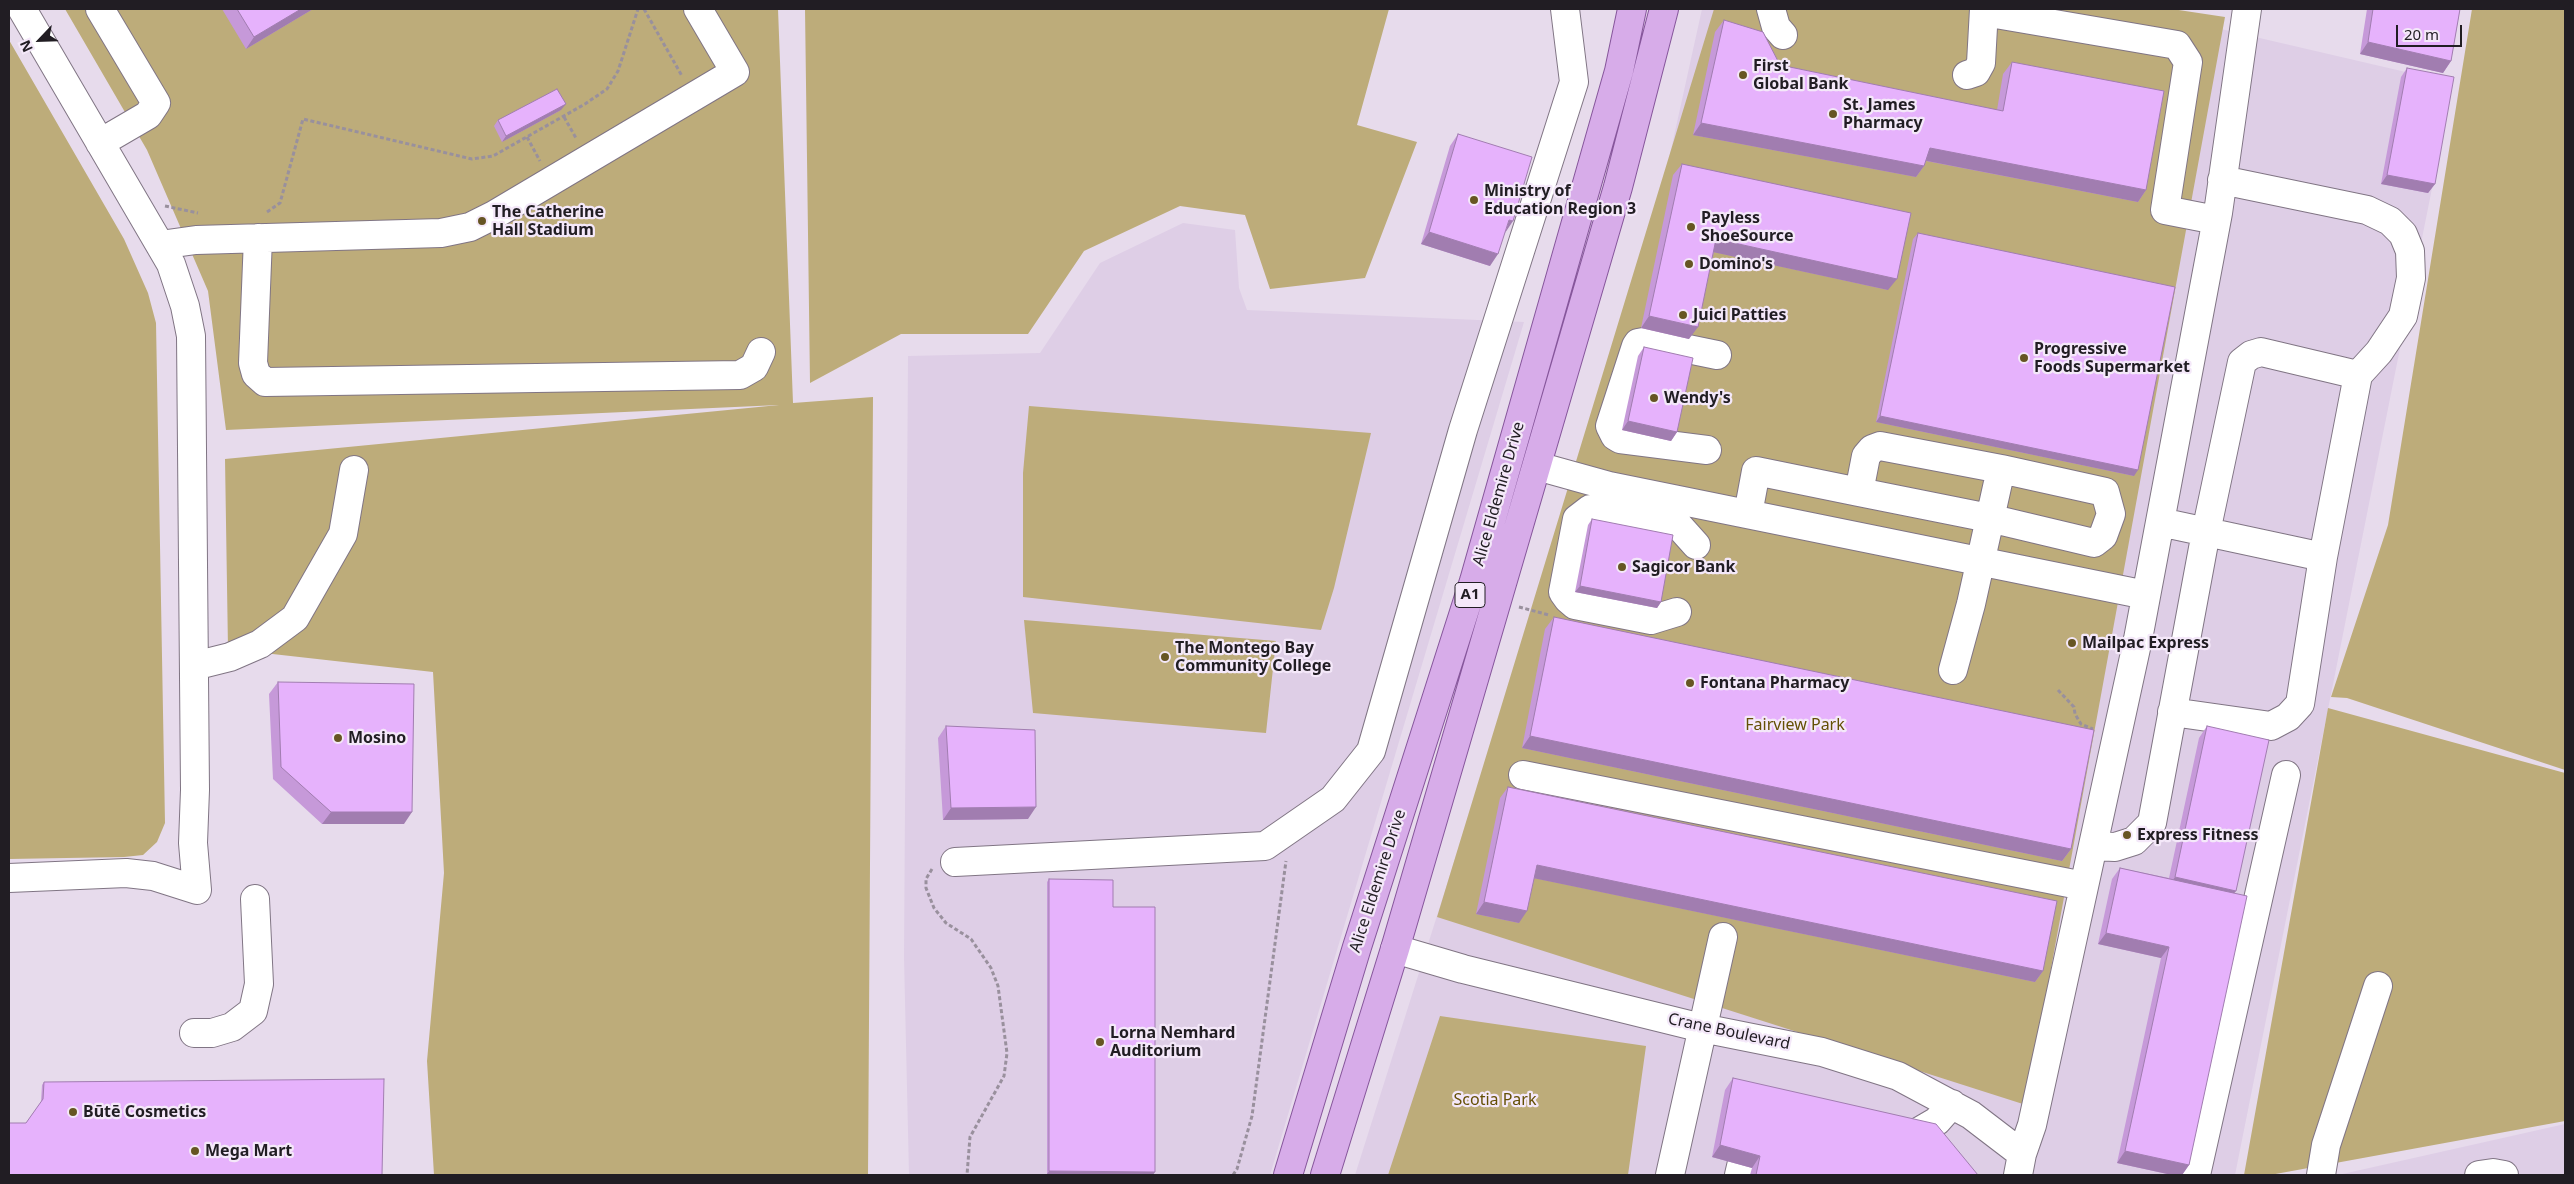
<!DOCTYPE html>
<meta charset="utf-8">
<style>
body{margin:0}
#map{position:relative;width:2574px;height:1184px;overflow:hidden;background:#e7dbec;font-family:"Noto Sans",sans-serif}
canvas{display:block}
.frame{position:absolute;inset:0;border:10px solid #211d23;pointer-events:none}
.north{position:absolute;left:15px;top:15px;width:50px;height:50px;-webkit-text-stroke:4px #f4e8f9;paint-order:stroke;rotate:246deg;font-size:14px;font-weight:700;line-height:20px;text-align:center;color:#211d23}
.north::after{content:'';display:block;margin:auto;width:18px;height:22px;background:#211d23;clip-path:polygon(50% 0,100% 100%,50% 72%,0 100%)}
.scale{position:absolute;left:2396px;top:25px;width:66px;height:22px;box-sizing:border-box;border:2px solid #211d23;border-top:0;padding-left:6px;font-size:15px;line-height:18px;white-space:nowrap;color:#211d23;-webkit-text-stroke:4px #f4e8f9;paint-order:stroke}
</style>
<div id="map">
<canvas width="2574" height="1184"></canvas>
<div class="frame"></div>
<div class="north">N</div>
<div class="scale">20 m</div>
</div>
<script>
const c = document.querySelector('canvas').getContext('2d');
c.lineJoin = 'round';
function fill(path, color) {
  c.fillStyle = color;
  c.fill(path, 'evenodd');
}
function shape(rows) {
  const path = new Path2D();
  for (const r of rows) {
    path.moveTo(r[0], r[1]);
    for (let i = 2; i < r.length; i += 2) path.lineTo(r[i], r[i + 1]);
  }
  return path;
}
function trace(path, color, width, dash) {
  c.strokeStyle = color;
  c.lineWidth = width;
  c.lineCap = dash ? 'butt' : 'round';
  c.setLineDash(dash || []);
  c.stroke(path);
}
function drawText(font, color, halo, rows, align = 'center') {
  c.font = font + ' "Noto Sans",sans-serif';
  c.lineWidth = 4.5;
  c.setLineDash([]);
  c.textBaseline = 'middle';
  c.strokeStyle = halo;
  c.fillStyle = color;
  for (const [text, x, y, turn = 0] of rows) {
    c.save();
    c.translate(x, y);
    c.rotate((+turn || 0) * Math.PI / 180);
    c.textAlign = isNaN(turn) ? turn : align;
    if (halo) c.strokeText(text, 0, 0);
    c.fillText(text, 0, 0);
    c.restore();
  }
}
fill(shape([
 [1702,9,2135,9,2453,83,2235,1175,1355,1175,1652,236],
 [1183,223,1235,230,1239,288,1247,310,1524,322,1270,1175,909,1175,904,957,908,356,1040,353,1100,263],
 [2565,1124,2565,1175,2338,1175]
]), '#decee6');
fill(shape([
 [65,9,778,9,793,403,873,397,868,1175,434,1175,427,1061,444,873,433,672,228,649,225,459,779,405,226,430,208,291,147,150],
 [805,9,1389,9,1357,125,1417,142,1365,278,1270,289,1245,215,1180,206,1084,251,1028,334,901,334,810,383],
 [1714,9,2172,9,2225,17,2026,1105,1437,917],
 [2472,9,2565,9,2565,770,2347,698,2331,697,2388,525],
 [9,40,124,239,148,293,156,323,165,823,157,842,143,855,124,857,9,859],
 [1029,406,1371,433,1334,588,1321,630,1023,597,1023,473],
 [1024,620,1276,641,1266,733,1033,713],
 [2328,708,2565,773,2565,1121,2270,1175,2244,1175],
 [1440,1016,1646,1046,1628,1175,1388,1175]
]), '#bdac7a');
const minor = shape([
 [1771,9,1776,27,1783,35],
 [1984,12,2177,45,2188,62,2165,210,2216,220],
 [1967,75,1976,72,1981,63,1984,9],
 [100,143,148,115,156,103,100,9],
 [258,238,253,363,256,374,265,382,740,375,754,367,761,352],
 [160,245,196,240,441,233,470,227,494,215,735,72,698,9],
 [1707,450,1620,439,1615,436,1610,426,1636,346,1638,343,1649,341,1717,355],
 [1537,466,1609,486,2146,595],
 [1748,514,1756,471,1859,492,1989,518,2094,543,2103,536,2111,514,2105,492,2001,469,1880,446,1872,449,1866,456,1859,492],
 [2160,522,2323,557],
 [1677,612,1651,620,1575,605,1568,599,1563,592,1577,519,1590,509,1672,522,1679,526,1696,545],
 [194,666,230,657,260,644,295,618,343,534,354,470],
 [1953,670,1971,604,2001,469],
 [2172,712,2271,726,2288,717,2300,704,2323,557,2358,375,2379,352,2403,316,2411,278,2410,251,2403,234,2390,221,2367,210,2222,180],
 [1523,775,2084,886],
 [2093,846,2115,847,2134,841,2152,823,2206,532,2242,362,2251,355,2261,352,2358,375],
 [955,862,1265,846,1333,799,1371,751,1463,430,1574,82,1565,9],
 [9,878,126,873,153,876,197,890,193,843,195,790,191,336,185,306,171,264,22,9],
 [1395,949,1463,969,1702,1028,1822,1052,1898,1076,1971,1115,2022,1154],
 [194,1033,212,1033,232,1027,253,1011,259,984,255,899],
 [1899,1137,1913,1135,1937,1121,1952,1104],
 [1670,1175,1723,937],
 [1739,1175,1750,1128],
 [2018,1175,2022,1154,2032,1125,2138,639,2218,213,2247,9],
 [2196,1175,2286,775],
 [2321,1175,2326,1145,2378,986],
 [2479,1175,2493,1173,2504,1175]
]);
const major = shape([
 [1288,1175,1357,947,1474,581,1619,71,1632,9],
 [1325,1175,1395,949,1618,187,1664,9]
]);
trace(minor, '#807584', 30);
trace(major, '#86569b', 30);
trace(shape([
 [644,9,682,76],
 [564,117,576,138],
 [527,137,540,161],
 [165,206,198,213],
 [267,212,280,203,303,119,472,159,493,156,585,104,607,89,618,71,638,9],
 [1519,607,1549,615],
 [2058,690,2074,707,2075,714,2081,724,2093,729],
 [932,869,926,879,926,888,934,908,946,923,971,939,991,968,998,986,1007,1053,1004,1076,970,1137,967,1175],
 [1233,1175,1237,1169,1252,1116,1286,861]
]), '#99909d', 3, [4, 2.5]);
trace(minor, '#fff', 28);
trace(major, '#d7ace9', 28);
fill(shape([
 [222,9,313,9,246,49],
 [2367,9,2460,9,2451,61,2443,73,2360,54],
 [1724,20,1780,65,1997,110,2003,74,2012,62,2146,190,2138,202,1926,161,1924,166,1916,177,1693,135,1715,32],
 [2407,68,2435,184,2428,193,2381,184,2401,77],
 [561,110,502,142,494,126,498,120],
 [1458,134,1490,266,1421,244,1450,146],
 [1682,164,1888,290,1714,252,1689,339,1641,328,1673,175],
 [1918,233,2134,476,1876,422,1913,239],
 [1644,347,1677,432,1671,441,1622,430,1638,356],
 [1592,519,1661,602,1657,608,1575,592,1588,525],
 [1554,617,2071,849,2062,861,1522,748,1545,629],
 [278,682,404,824,322,824,273,779,269,694],
 [946,726,1028,819,943,820,938,738],
 [2207,726,2234,893,2189,1165,2182,1175,2172,1175,2117,1163,2161,958,2098,944,2112,879,2120,868,2169,878,2199,738],
 [1508,787,2043,971,2035,982,1534,878,1519,923,1476,914,1500,798],
 [1049,879,1113,907,1153,1175,1047,1174,1047,882],
 [1733,1078,1978,1175,1750,1175,1752,1168,1712,1157,1725,1090],
 [44,1082,382,1175,26,1123,41,1102,42,1085]
]), '#c699d9');
fill(shape([
 [301,9,313,9,246,49,254,37],
 [2368,42,2451,61,2443,73,2360,54],
 [566,104,561,110,502,142,506,136],
 [1701,123,1924,166,1916,177,1693,135],
 [1930,148,2146,190,2138,202,1922,160],
 [2387,175,2435,184,2428,193,2381,184],
 [1509,220,1513,221,1505,233],
 [1429,232,1498,254,1490,266,1421,244],
 [1716,239,1897,279,1888,290,1708,251],
 [1649,316,1698,327,1689,339,1641,328],
 [1880,416,2138,470,2134,476,1876,422],
 [1628,421,1677,432,1671,441,1622,430],
 [1580,586,1661,602,1657,608,1575,592],
 [1530,736,2071,849,2062,861,1522,748],
 [1036,807,1028,819,943,820,951,808],
 [331,812,412,812,404,824,322,824],
 [1537,865,2043,971,2035,982,1528,877],
 [2175,877,2236,891,2227,902,2166,889],
 [1484,902,1527,911,1519,923,1476,914],
 [2106,933,2169,947,2161,958,2098,944],
 [1720,1145,1760,1156,1752,1168,1712,1157],
 [2125,1151,2189,1165,2182,1175,2172,1175,2117,1163],
 [1049,1171,1155,1172,1153,1175,1047,1174]
]), '#a17db0');
const building = shape([
 [237,9,301,9,254,37,237,9],
 [2373,9,2460,9,2451,61,2368,42,2373,9],
 [1724,20,1763,32,1780,65,2003,111,2012,62,2164,91,2146,190,1930,148,1924,166,1701,123,1724,20],
 [2407,68,2454,77,2435,184,2387,175,2407,68],
 [557,89,566,104,506,136,498,120,557,89],
 [1458,134,1532,157,1513,221,1509,220,1498,254,1429,232,1458,134],
 [1682,164,1911,213,1897,279,1716,239,1698,327,1649,316,1682,164],
 [1918,233,2175,287,2138,470,1880,416,1918,233],
 [1644,347,1693,358,1677,432,1628,421,1644,347],
 [1592,519,1673,535,1661,602,1580,586,1592,519],
 [1554,617,2094,730,2071,849,1530,736,1554,617],
 [278,682,414,684,412,812,331,812,281,767,278,682],
 [946,726,1035,730,1036,807,951,808,946,726],
 [2207,726,2269,740,2236,891,2175,877,2207,726],
 [1508,787,2057,901,2043,971,1537,865,1527,911,1484,902,1508,787],
 [2120,868,2247,896,2189,1165,2125,1151,2169,947,2106,933,2120,868],
 [1049,879,1113,880,1113,907,1155,907,1155,1172,1049,1171,1049,879],
 [1733,1078,1936,1124,1978,1175,1756,1175,1760,1156,1720,1145,1733,1078],
 [384,1079,382,1175,9,1175,9,1123,26,1123,43,1099,44,1082,384,1079]
]);
fill(building, '#e6b2fc');
trace(building, '#a17db0', 1);
for (const [x, y, r, color] of [
 [1743,75,5,"#665523"],
 [1833,114,5,"#665523"],
 [1474,200,5,"#665523"],
 [482,221,5,"#665523"],
 [1691,227,5,"#665523"],
 [1689,264,5,"#665523"],
 [1683,315,5,"#665523"],
 [2024,358,5,"#665523"],
 [1654,398,5,"#665523"],
 [1622,567,5,"#665523"],
 [2072,643,5,"#665523"],
 [1165,657,5,"#665523"],
 [1690,683,5,"#665523"],
 [338,738,5,"#665523"],
 [2127,835,5,"#665523"],
 [1100,1042,5,"#665523"],
 [73,1112,5,"#665523"],
 [195,1151,5,"#665523"]
]) {
  const dot = new Path2D();
  dot.arc(x, y, r, 0, 2 * Math.PI);
  c.fillStyle = color;
  c.fill(dot);
  trace(dot, '#f4e8f9', 2);
}
for (const [x, y, w] of [
 [1470,595,30]
]) {
  const box = new Path2D();
  box.roundRect(x - w / 2, y - 12.5, w, 25, 4);
  c.fillStyle = '#f4e8f9';
  c.fill(box);
  trace(box, '#211d23', 1);
}
drawText('bold 15px', '#211d23', null, [
 ["A1",1470,595]
]);
drawText('bold 16px', '#211d23', '#f4e8f9', [
 ["First",1753,66],
 ["Global Bank",1753,84],
 ["St. James",1843,105],
 ["Pharmacy",1843,123],
 ["Ministry of",1484,191],
 ["Education Region 3",1484,209],
 ["The Catherine",492,212],
 ["Hall Stadium",492,230],
 ["Payless",1701,218],
 ["ShoeSource",1701,236],
 ["Domino's",1699,264],
 ["Juici Patties",1693,315],
 ["Progressive",2034,349],
 ["Foods Supermarket",2034,367],
 ["Wendy's",1664,398],
 ["Sagicor Bank",1632,567],
 ["Mailpac Express",2082,643],
 ["The Montego Bay",1175,648],
 ["Community College",1175,666],
 ["Fontana Pharmacy",1700,683],
 ["Mosino",348,738],
 ["Express Fitness",2137,835],
 ["Lorna Nemhard",1110,1033],
 ["Auditorium",1110,1051],
 ["Būtē Cosmetics",83,1112],
 ["Mega Mart",205,1151]
], 'left');
drawText('16px', '#211d23', '#f4e8f9', [
 ["Alice Eldemire Drive",1499,494,-74],
 ["Alice Eldemire Drive",1378,881,-72],
 ["Crane Boulevard",1729,1032,12]
]);
drawText('16px', '#644f05', '#f4e8f9', [
 ["Fairview Park",1795,725],
 ["Scotia Park",1495,1100]
]);
</script>
